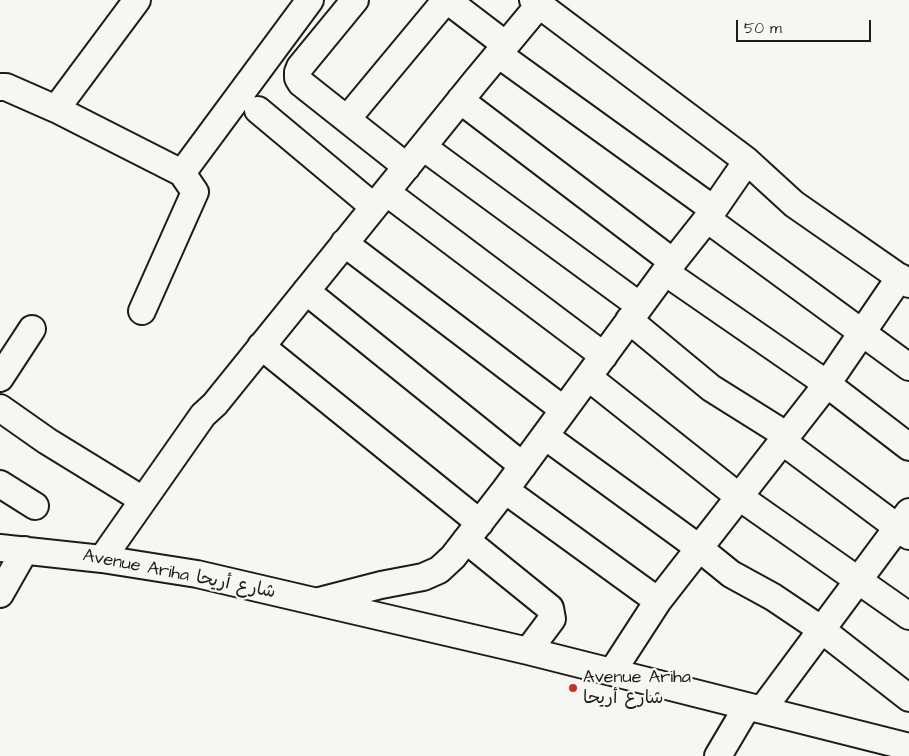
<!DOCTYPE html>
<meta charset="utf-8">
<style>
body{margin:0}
#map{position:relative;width:909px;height:756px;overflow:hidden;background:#f6f6f2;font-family:"Architects Daughter",sans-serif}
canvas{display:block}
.scale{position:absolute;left:736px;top:20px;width:135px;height:22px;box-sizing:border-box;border:2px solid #1c1c1c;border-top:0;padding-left:6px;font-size:15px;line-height:18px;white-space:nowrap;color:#1c1c1c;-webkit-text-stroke:4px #f6f6f2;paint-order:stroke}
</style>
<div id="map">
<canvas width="909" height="756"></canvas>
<div class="scale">50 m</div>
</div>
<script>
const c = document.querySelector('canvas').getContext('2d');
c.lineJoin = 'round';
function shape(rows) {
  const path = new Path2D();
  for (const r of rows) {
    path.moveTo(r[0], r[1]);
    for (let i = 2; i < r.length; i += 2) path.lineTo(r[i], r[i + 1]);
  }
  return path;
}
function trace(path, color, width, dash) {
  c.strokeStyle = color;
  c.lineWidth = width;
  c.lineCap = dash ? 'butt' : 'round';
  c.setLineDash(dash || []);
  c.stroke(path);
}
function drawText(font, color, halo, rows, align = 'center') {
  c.font = font + ' "Architects Daughter","Playpen Sans Arabic",sans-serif';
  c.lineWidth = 4.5;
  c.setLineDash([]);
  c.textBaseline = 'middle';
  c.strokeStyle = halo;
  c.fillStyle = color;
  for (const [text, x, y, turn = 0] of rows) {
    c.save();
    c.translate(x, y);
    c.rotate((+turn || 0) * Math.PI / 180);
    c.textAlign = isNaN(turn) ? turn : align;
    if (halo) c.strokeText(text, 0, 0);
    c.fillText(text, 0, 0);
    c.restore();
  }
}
const minor = shape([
 [355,0,300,67,298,72,298,78,301,83,407,167],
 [447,0,506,45],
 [533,0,747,161,794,204,909,284],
 [498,54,713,209],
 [0,87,6,87,56,109,182,173,195,192,142,311],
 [460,100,673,262],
 [56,109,137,0],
 [258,110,374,207],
 [347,119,446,0],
 [423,147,640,306],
 [182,173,310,0],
 [386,192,604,356],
 [707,219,909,367],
 [344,243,564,410],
 [665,272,827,384,909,447],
 [306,291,523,466],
 [629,320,711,388,786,435],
 [261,346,480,523],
 [588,377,738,496,909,616],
 [0,378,32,329],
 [0,408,47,441,143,500],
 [545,436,699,548,731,574,773,597,822,630,909,698],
 [782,441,909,536],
 [0,484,35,506],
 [505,490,658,601],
 [466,540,550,608,552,619,528,651],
 [0,548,102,559,197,574,528,651,909,747],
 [102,559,203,415,215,404,475,82,539,5],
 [0,594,25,550],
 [319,601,381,585,423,577,439,570,453,557,505,490,665,272,707,219,747,161],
 [612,672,658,601,827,384,900,277],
 [762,710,909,512],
 [718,756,747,707]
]);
trace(minor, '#1c1c1c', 30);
trace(minor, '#f6f6f2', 26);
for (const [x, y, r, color] of [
 [573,688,5,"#c8321e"]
]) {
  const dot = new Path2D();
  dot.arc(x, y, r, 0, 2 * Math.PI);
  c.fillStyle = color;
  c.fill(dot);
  trace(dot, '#f6f6f2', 2);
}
drawText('18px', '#1c1c1c', '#f6f6f2', [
 ["Avenue Ariha شارع أريحا",179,575,11]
]);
drawText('18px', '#1c1c1c', '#f6f6f2', [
 ["Avenue Ariha",583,678],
 ["شارع أريحا",583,699]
], 'left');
</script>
